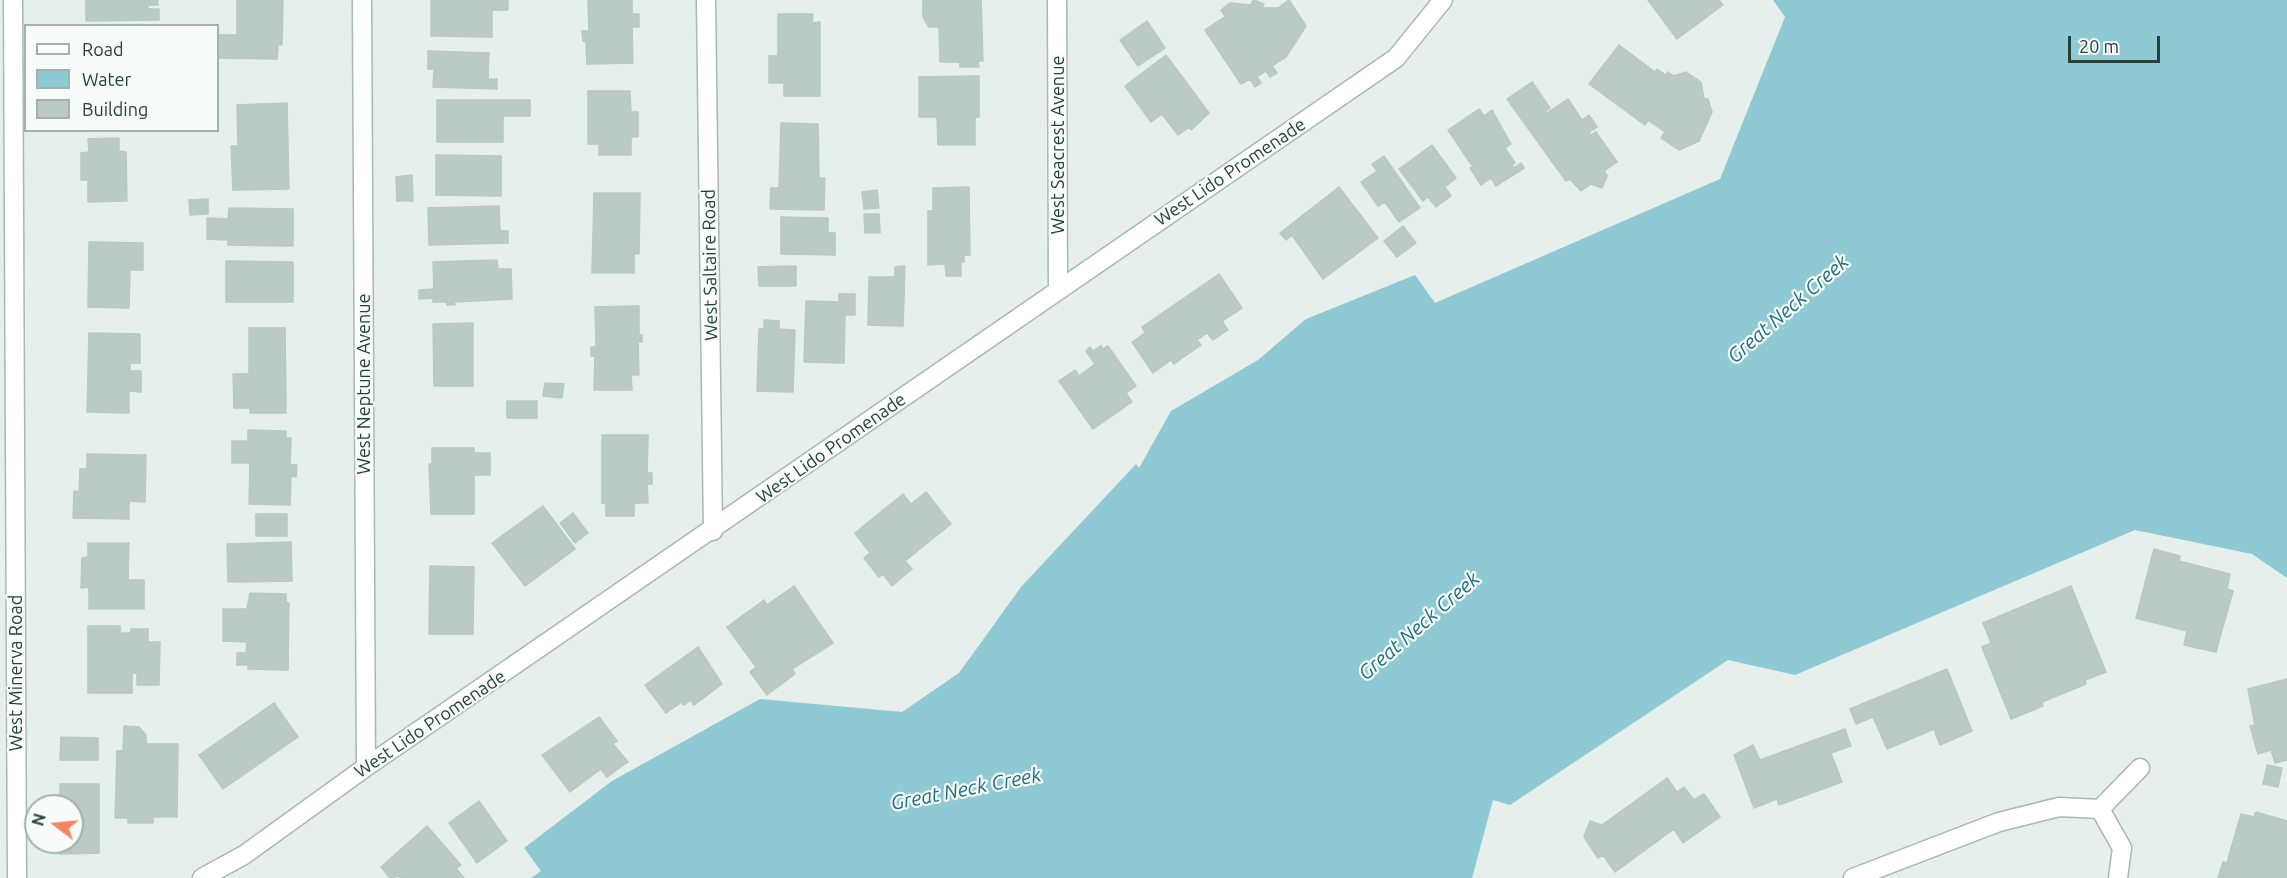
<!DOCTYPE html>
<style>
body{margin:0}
#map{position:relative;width:2287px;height:878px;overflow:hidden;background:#e6efeb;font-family:Ubuntu,sans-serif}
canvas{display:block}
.legend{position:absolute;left:24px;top:24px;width:195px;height:108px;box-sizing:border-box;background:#f7fbf9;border:2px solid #a3b1ad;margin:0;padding:8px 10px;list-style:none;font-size:18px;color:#24423a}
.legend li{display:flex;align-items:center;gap:12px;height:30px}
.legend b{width:30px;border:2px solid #a3b1ad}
.north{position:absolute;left:24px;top:794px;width:60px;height:60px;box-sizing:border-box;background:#f7fbf9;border:2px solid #a3b1ad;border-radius:50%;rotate:286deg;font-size:16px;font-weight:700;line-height:24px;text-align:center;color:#24423a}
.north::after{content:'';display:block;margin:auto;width:21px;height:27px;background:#f4845f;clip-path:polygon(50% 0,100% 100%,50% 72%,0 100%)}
.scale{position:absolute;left:2068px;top:36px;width:92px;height:27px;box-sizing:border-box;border:3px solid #24423a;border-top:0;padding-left:8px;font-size:18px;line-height:21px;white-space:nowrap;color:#24423a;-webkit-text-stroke:4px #f7fbf9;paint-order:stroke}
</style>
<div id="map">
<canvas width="2287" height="878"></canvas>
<ul class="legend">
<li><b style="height:8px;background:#fff"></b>Road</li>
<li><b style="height:16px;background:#8ec9d4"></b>Water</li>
<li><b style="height:16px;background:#bbcac4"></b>Building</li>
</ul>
<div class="north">N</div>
<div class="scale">20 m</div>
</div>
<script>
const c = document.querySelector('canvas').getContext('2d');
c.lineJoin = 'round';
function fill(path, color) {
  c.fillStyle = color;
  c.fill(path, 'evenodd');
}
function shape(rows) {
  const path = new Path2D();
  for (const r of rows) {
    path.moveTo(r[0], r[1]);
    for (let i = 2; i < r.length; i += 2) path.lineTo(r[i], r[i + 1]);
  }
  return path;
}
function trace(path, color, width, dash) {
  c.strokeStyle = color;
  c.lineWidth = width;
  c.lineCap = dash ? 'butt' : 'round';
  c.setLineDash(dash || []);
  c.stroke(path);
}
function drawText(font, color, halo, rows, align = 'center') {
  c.font = font + ' Ubuntu,sans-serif';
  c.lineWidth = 4.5;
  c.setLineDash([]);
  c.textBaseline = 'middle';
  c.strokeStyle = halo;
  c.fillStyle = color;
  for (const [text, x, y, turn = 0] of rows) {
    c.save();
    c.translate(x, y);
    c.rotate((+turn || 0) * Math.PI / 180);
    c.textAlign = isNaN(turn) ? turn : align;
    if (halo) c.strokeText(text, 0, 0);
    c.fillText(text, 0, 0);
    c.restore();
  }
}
fill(shape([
 [1773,0,2287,0,2287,578,2252,554,2135,530,1795,675,1728,660,1510,805,1493,800,1472,878,531,878,541,871,524,848,612,781,760,699,902,712,959,673,1021,587,1136,464,1139,468,1171,411,1258,360,1306,319,1415,275,1435,303,1720,179,1785,17]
]), '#8ec9d4');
const building = shape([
 [86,0,158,0,158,5,148,5,148,9,159,9,159,20,86,21,86,0],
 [237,0,283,0,282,45,278,45,277,59,218,58,218,35,237,35,237,0],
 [508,0,508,10,492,10,492,37,431,36,431,1,508,0],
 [588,0,632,0,632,14,639,14,639,27,632,27,633,63,587,64,586,41,583,41,582,31,589,31,588,0],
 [923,0,981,0,983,61,978,61,979,67,960,67,960,62,940,62,939,27,929,27,923,17,923,0],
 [1253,0,1264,4,1262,8,1278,8,1289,0,1306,26,1286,57,1272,66,1277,73,1270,77,1266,71,1257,77,1261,83,1255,87,1250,79,1241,84,1205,30,1225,17,1221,10,1230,3,1251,5,1253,0],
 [1648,0,1719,0,1723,5,1677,39,1648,0],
 [778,14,813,14,812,23,820,22,820,96,784,96,784,83,769,83,769,56,778,56,778,14],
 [1147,21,1165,48,1138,66,1120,40,1147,21],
 [1619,45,1655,72,1657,69,1666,75,1668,72,1674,76,1686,72,1701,82,1704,99,1708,99,1712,112,1699,141,1679,150,1661,138,1665,132,1648,120,1645,125,1589,84,1619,45],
 [428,51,489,53,488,79,497,79,497,89,433,87,434,69,428,69,428,51],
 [1166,55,1209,113,1191,130,1190,127,1178,135,1162,114,1151,122,1125,86,1166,55],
 [979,76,979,117,975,117,975,145,938,145,937,117,919,117,919,77,979,76],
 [1532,82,1550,108,1545,111,1547,113,1568,99,1582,120,1589,115,1597,127,1589,132,1591,135,1596,132,1617,162,1604,171,1607,176,1602,188,1591,184,1581,191,1570,179,1566,181,1507,99,1532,82],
 [588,91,630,91,631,112,638,112,638,137,631,137,631,155,599,155,599,144,588,144,588,91],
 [437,100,530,100,530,116,503,116,503,142,437,142,437,100],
 [287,103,289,189,233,190,231,146,238,146,237,105,287,103],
 [1479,109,1484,116,1492,110,1511,144,1505,148,1515,163,1512,165,1514,168,1521,163,1524,168,1496,186,1491,178,1481,185,1470,168,1473,167,1448,130,1479,109],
 [781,123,818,124,819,178,825,178,824,210,770,209,771,188,779,188,781,123],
 [119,138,119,151,126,152,127,201,88,202,88,180,81,180,81,153,89,152,88,139,119,138],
 [1432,145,1456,178,1445,187,1451,196,1436,207,1428,197,1423,201,1399,169,1432,145],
 [436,155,501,156,501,196,436,195,436,155],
 [1384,156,1420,208,1399,222,1385,202,1378,206,1361,182,1377,171,1372,164,1384,156],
 [412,175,413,201,397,201,396,177,412,175],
 [969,187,970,255,964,255,964,262,961,262,961,276,946,276,945,264,928,265,928,211,933,211,933,188,969,187],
 [1339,187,1378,238,1323,279,1292,235,1286,240,1280,233,1339,187],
 [877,190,879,208,864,209,862,192,877,190],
 [594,193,640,193,639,254,634,254,634,273,592,273,594,193],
 [208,199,208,214,190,215,189,200,208,199],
 [499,206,500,231,508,231,508,243,429,245,428,208,499,206],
 [229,208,293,209,293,246,228,245,228,240,207,239,207,218,228,219,229,208],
 [864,214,879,214,880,233,865,233,864,214],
 [781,217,828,218,828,233,835,233,835,255,781,254,781,217],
 [1403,226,1416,243,1397,257,1384,241,1403,226],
 [89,242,143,243,143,270,130,270,129,308,88,307,89,242],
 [497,260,498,269,511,269,512,299,454,302,455,305,447,305,447,302,433,302,433,298,419,299,419,290,434,289,433,262,497,260],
 [226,261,293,262,293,302,226,302,226,261],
 [796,266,796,286,759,286,758,267,796,266],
 [905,266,903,326,868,325,869,277,895,277,895,267,905,266],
 [1219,274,1242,308,1222,321,1228,330,1213,340,1207,333,1197,340,1201,345,1174,364,1171,360,1153,373,1132,342,1145,333,1142,327,1219,274],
 [839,294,855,294,855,315,845,315,844,363,804,362,806,301,839,302,839,294],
 [639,306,639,335,642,335,642,342,638,342,639,375,631,375,632,390,594,390,595,356,591,356,591,347,596,347,595,307,639,306],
 [764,320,779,321,779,329,795,330,793,392,757,391,759,329,764,329,764,320],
 [473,323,473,386,434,386,433,324,473,323],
 [249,328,285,328,286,413,250,413,250,408,234,408,233,374,249,374,249,328],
 [89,333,140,334,140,363,130,363,130,371,141,371,141,392,129,391,129,413,87,412,89,333],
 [1101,346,1103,349,1108,346,1136,386,1126,393,1132,402,1093,429,1059,381,1075,370,1079,376,1095,364,1086,351,1090,347,1093,351,1101,346],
 [545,383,564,384,562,398,543,396,545,383],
 [507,401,537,401,537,418,507,418,507,401],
 [248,430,286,431,286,438,291,438,290,465,297,465,296,477,291,476,290,505,249,504,250,463,232,463,232,441,248,441,248,430],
 [602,435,648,435,647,473,652,473,652,484,647,484,648,503,634,503,634,516,606,516,606,503,602,503,602,435],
 [432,448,474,448,474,453,490,453,490,475,474,475,474,514,431,514,429,464,432,464,432,448],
 [87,454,146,455,145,502,129,501,129,519,73,518,74,491,79,492,80,469,87,469,87,454],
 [926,492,951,524,905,561,912,569,892,586,883,574,879,577,864,558,870,553,855,533,903,494,911,504,926,492],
 [543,506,575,549,525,586,492,543,543,506],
 [573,513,588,533,575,543,560,523,573,513],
 [256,514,287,514,287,536,256,536,256,514],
 [291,542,292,581,228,582,227,544,291,542],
 [88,543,129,543,128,580,144,580,144,609,89,609,89,587,81,588,82,558,88,557,88,543],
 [2154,549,2180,556,2179,561,2230,574,2227,589,2233,591,2216,652,2184,645,2187,631,2136,618,2154,549],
 [430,566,474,567,473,634,429,634,430,566],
 [794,586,833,643,792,669,795,674,767,695,750,672,756,667,727,627,764,600,767,605,794,586],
 [2071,586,2106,672,2085,680,2086,684,2042,702,2043,706,2011,719,1982,647,1991,643,1983,623,2071,586],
 [250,593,286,594,286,602,289,603,288,670,248,669,248,665,237,665,237,653,246,653,247,642,223,641,223,609,247,609,250,593],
 [88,626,120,626,120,633,131,633,131,629,148,629,148,642,160,642,159,685,137,685,137,673,132,673,132,693,88,693,88,626],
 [698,647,722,684,694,705,691,700,684,705,682,702,666,713,645,685,698,647],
 [1947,669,1972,731,1940,745,1934,729,1887,749,1873,717,1856,724,1850,709,1947,669],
 [2287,679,2287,760,2275,763,2271,750,2258,754,2250,726,2255,725,2248,689,2287,679],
 [274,703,298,737,223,789,199,755,274,703],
 [599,717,617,741,613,744,628,762,607,777,601,769,570,792,542,755,599,717],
 [124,726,139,727,146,735,146,744,178,744,177,817,153,817,153,823,128,823,128,818,115,818,117,751,123,751,124,726],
 [1845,729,1851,746,1831,753,1842,782,1779,805,1777,799,1754,808,1734,755,1753,745,1760,760,1845,729],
 [61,737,98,738,98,760,60,760,61,737],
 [2267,765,2282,768,2278,787,2263,784,2267,765],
 [1667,778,1677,792,1684,787,1694,800,1704,794,1720,817,1683,843,1674,829,1615,872,1603,855,1598,858,1584,837,1590,821,1602,825,1667,778],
 [60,784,99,784,99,853,60,854,60,842,72,842,72,806,60,806,60,784],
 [479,801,507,841,477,863,449,823,479,801],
 [2256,812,2287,821,2287,878,2218,878,2223,862,2227,863,2241,814,2254,817,2256,812],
 [427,826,461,865,456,868,464,878,401,878,399,876,390,878,381,867,427,826]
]);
fill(building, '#bbcac4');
trace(building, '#b8c9c2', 1.5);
const street = shape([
 [13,0,17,878],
 [362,0,366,767],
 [706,0,713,531],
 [1057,0,1058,290],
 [2100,809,2122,848,2118,878],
 [2100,809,2140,768],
 [202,878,244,855,366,767,1396,58,1443,0],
 [1853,878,1999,822,2059,807,2100,809]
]);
trace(street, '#a8b8b2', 21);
trace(street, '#fff', 18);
drawText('18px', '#24423a', '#f7fbf9', [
 ["West Seacrest Avenue",1058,145,-90],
 ["West Lido Promenade",1230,172,-34],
 ["West Saltaire Road",710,265,-91],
 ["West Neptune Avenue",364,384,-90],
 ["West Lido Promenade",831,448,-35],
 ["West Minerva Road",16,673,-90],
 ["West Lido Promenade",430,724,-34]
]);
drawText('italic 20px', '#1c6f80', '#f7fbf9', [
 ["Great Neck Creek",1788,309,-41],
 ["Great Neck Creek",1419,626,-41],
 ["Great Neck Creek",966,789,-11]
]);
</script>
